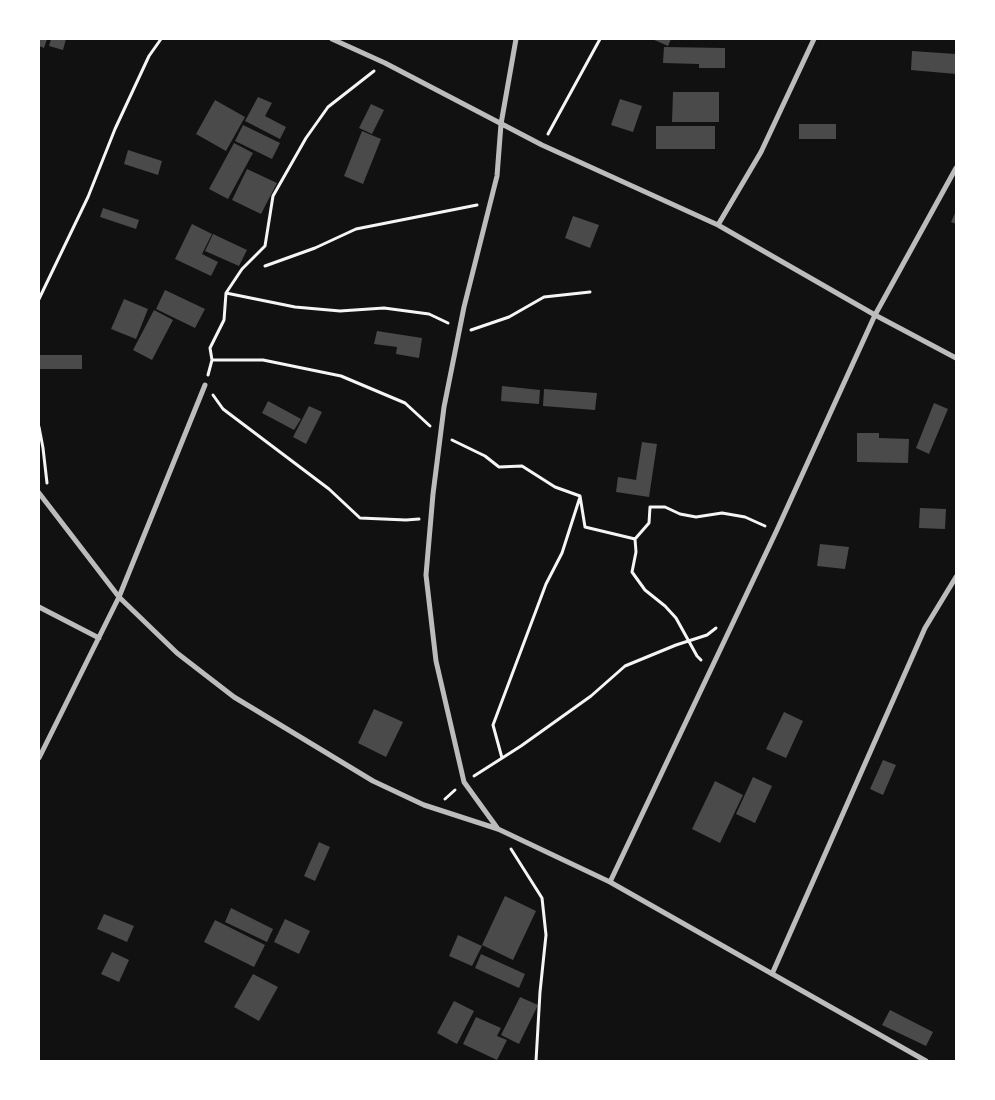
<!DOCTYPE html>
<style>
body{margin:0}
#map{position:relative;width:995px;height:1100px;overflow:hidden;background:#111;font-family:"Golos Text",sans-serif}
canvas{display:block}
.frame{position:absolute;inset:0;border:40px solid #fff;pointer-events:none}
</style>
<div id="map">
<canvas width="995" height="1100"></canvas>
<div class="frame"></div>
</div>
<script>
const c = document.querySelector('canvas').getContext('2d');
c.lineJoin = 'round';
function fill(path, color) {
  c.fillStyle = color;
  c.fill(path, 'evenodd');
}
function shape(rows) {
  const path = new Path2D();
  for (const r of rows) {
    path.moveTo(r[0], r[1]);
    for (let i = 2; i < r.length; i += 2) path.lineTo(r[i], r[i + 1]);
  }
  return path;
}
function trace(path, color, width, dash) {
  c.strokeStyle = color;
  c.lineWidth = width;
  c.lineCap = dash ? 'butt' : 'round';
  c.setLineDash(dash || []);
  c.stroke(path);
}
fill(shape([
 [39,39,47,39,44,48,39,46],
 [51,39,66,39,63,50,49,46],
 [652,39,671,39,668,46],
 [664,47,725,48,725,68,699,68,699,64,663,63],
 [912,51,956,54,956,74,911,70],
 [673,92,719,92,719,122,672,122],
 [258,97,272,103,265,116,286,127,280,139,245,121],
 [620,99,642,106,633,132,611,125],
 [215,100,245,117,226,151,196,134],
 [371,104,384,110,372,134,359,128],
 [799,124,836,124,836,139,799,139],
 [243,125,280,143,272,159,235,141],
 [656,126,715,126,715,149,656,149],
 [362,131,381,139,363,184,344,176],
 [234,143,253,153,228,199,209,189],
 [128,150,162,161,158,175,124,164],
 [247,169,277,183,261,214,232,200],
 [103,208,139,220,136,229,100,217],
 [956,211,956,224,951,222],
 [573,216,599,225,590,248,565,238],
 [192,224,212,234,202,254,218,262,211,276,175,259],
 [213,234,247,250,239,266,205,251],
 [165,290,205,309,195,328,156,309],
 [124,299,148,309,136,339,111,329],
 [154,310,173,320,152,360,133,350],
 [377,331,422,338,419,358,396,354,397,347,374,344],
 [39,355,82,355,82,369,39,369],
 [502,386,540,390,539,404,501,401],
 [544,389,597,393,595,410,543,406],
 [268,401,301,419,294,430,262,413],
 [934,403,948,409,929,454,916,448],
 [309,406,322,412,306,444,293,437],
 [857,433,879,433,879,438,909,439,908,463,857,462],
 [642,442,657,444,649,497,616,492,618,477,636,480],
 [920,508,946,509,945,529,919,528],
 [820,544,849,547,845,569,817,566],
 [374,709,403,722,386,757,358,743],
 [784,712,803,721,786,758,766,749],
 [883,760,896,765,883,795,870,789],
 [753,777,772,786,755,823,736,814],
 [715,781,743,795,720,843,692,829],
 [319,842,330,847,315,881,304,876],
 [505,896,536,911,513,960,482,945],
 [231,908,273,929,267,942,225,922],
 [104,914,134,926,127,942,97,929],
 [285,919,310,931,299,954,274,942],
 [215,920,265,945,254,967,204,942],
 [458,935,482,946,472,966,449,956],
 [112,952,129,960,119,982,101,974],
 [481,954,525,974,519,988,475,968],
 [253,974,278,987,259,1021,234,1007],
 [520,997,538,1005,519,1044,501,1035],
 [454,1001,474,1011,457,1044,437,1033],
 [890,1010,933,1032,926,1046,882,1025],
 [476,1017,501,1028,497,1036,507,1040,497,1060,463,1044]
]), '#4a4a4a');
trace(shape([
 [548,134,600,39],
 [265,266,315,248,356,229,477,205],
 [226,293,295,307,340,311,384,308,429,314,448,323],
 [39,299,88,197,115,129,149,56,161,39],
 [471,330,509,317,544,297,590,292],
 [212,360,263,360,341,376,405,403,430,426],
 [208,375,212,360,210,348,224,320,226,293,242,269,265,246,273,196,306,138,328,107,374,71],
 [213,395,223,409,329,489,360,518,406,520,419,519],
 [39,427,43,448,47,483],
 [452,440,485,456,499,467,522,466,555,487,580,496,585,527,635,539,649,523,650,507,665,507,680,514,696,517,722,513,745,517,765,526],
 [635,539,636,552,632,572,645,590,665,606,676,618,697,656,701,660],
 [502,758,493,725,546,584,562,553,580,497],
 [474,776,521,746,591,696,625,666,676,645,707,635,716,628],
 [445,799,455,790],
 [511,849,542,898,546,935,540,992,536,1061]
]), '#f5f5f5', 3);
trace(shape([
 [332,39,385,63,542,145,718,225,875,315,956,358],
 [718,225,761,152,814,39],
 [39,493,119,597,177,653,234,697,373,781,424,805,498,829,610,882,926,1061],
 [39,607,99,638],
 [39,758,119,597,205,385],
 [498,829,464,782,436,661,426,575,433,494,444,407,464,307,497,176,501,124,516,39],
 [610,882,776,532,875,315,956,168],
 [772,974,925,628,956,577]
]), '#bcbcbc', 5);
</script>
